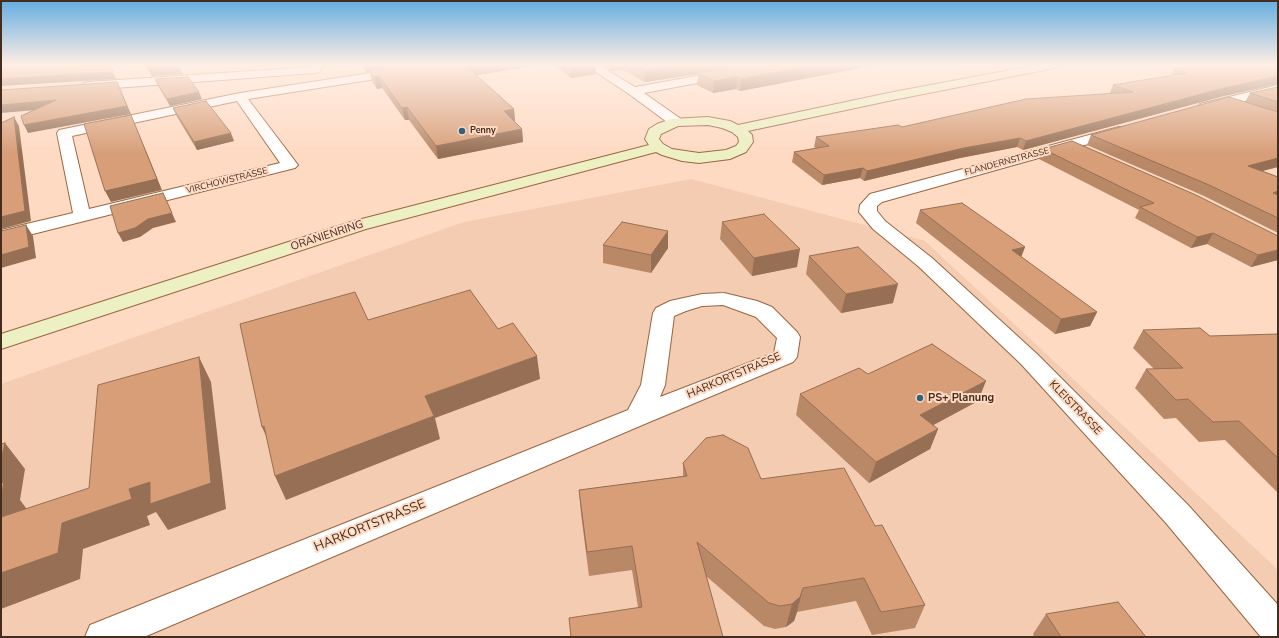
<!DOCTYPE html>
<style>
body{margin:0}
#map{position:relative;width:1279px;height:638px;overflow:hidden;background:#ffdac3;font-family:"Nunito Sans",sans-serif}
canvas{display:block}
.frame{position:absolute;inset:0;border:2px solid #442d1e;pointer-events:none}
</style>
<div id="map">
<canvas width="1279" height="638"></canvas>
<div class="frame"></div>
</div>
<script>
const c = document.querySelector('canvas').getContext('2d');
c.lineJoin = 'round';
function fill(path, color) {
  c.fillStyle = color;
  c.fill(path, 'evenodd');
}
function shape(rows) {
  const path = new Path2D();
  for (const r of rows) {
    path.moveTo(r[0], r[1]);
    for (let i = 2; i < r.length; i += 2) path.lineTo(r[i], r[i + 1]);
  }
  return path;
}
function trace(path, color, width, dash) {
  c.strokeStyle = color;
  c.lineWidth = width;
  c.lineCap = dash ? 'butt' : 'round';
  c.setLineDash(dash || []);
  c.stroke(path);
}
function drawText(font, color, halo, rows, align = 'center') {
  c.font = font + ' "Nunito Sans",sans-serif';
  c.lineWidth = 4;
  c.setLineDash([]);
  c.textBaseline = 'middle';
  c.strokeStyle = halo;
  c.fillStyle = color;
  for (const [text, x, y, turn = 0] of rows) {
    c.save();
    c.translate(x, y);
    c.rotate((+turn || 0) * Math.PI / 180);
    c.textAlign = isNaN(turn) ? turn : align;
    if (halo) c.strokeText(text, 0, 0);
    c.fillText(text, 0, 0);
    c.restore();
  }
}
fill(shape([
 [691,179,925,241,1274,566,1278,571,1278,637,1,637,1,384,464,222]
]), '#f3ccb2');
const street = shape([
 [311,65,323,65,319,72,315,73,88,90,84,89,82,86,84,83,88,82,311,67,311,65],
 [422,65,452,65,446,68,248,99,298,165,295,168,1,242,1,230,73,213,57,133,59,130,240,93,422,65],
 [237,101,280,163,89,209,72,136,237,101],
 [585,65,599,65,635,87,758,65,783,65,777,68,644,93,681,119,683,122,681,125,676,126,671,125,629,94,585,65],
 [1278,85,1278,93,1205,111,1200,110,1198,107,1200,104,1278,85],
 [1119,127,1124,128,1126,131,1124,134,882,202,877,206,877,211,885,221,932,258,1037,354,1188,505,1278,605,1278,637,1261,637,1166,523,1021,364,918,266,873,229,859,212,860,205,870,194,1119,127],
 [724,293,757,301,772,307,797,332,800,337,797,357,793,362,647,423,144,637,85,637,90,625,628,410,641,385,653,313,656,308,670,301,702,294,724,293],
 [723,305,756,317,777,338,774,353,660,397,665,385,674,316,686,311,702,306,723,305]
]);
const secondary = shape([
 [1037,65,1061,65,1055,68,888,101,748,131,752,135,753,142,746,152,730,159,699,163,682,161,662,155,656,152,366,229,1,349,1,334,354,221,649,145,645,139,649,129,657,124,671,119,708,117,730,121,738,125,888,93,1037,65],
 [708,125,722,128,732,132,738,137,739,142,736,146,726,150,699,153,672,149,663,144,659,139,661,134,678,126,708,125]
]);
trace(street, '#9a6541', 2);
trace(secondary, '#9a6541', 2);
fill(street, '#fff');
fill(secondary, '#ecf0c2');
fill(shape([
 [145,65,179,65,183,74,152,76],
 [361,65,538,65,476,75,514,109,515,122,522,129,523,142,438,159,409,120,405,120,382,88,377,89,372,81,370,72,366,72],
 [554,65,595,65,596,74,571,78],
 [602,65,876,65,740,91,736,89,713,93,697,85,698,74,645,82,623,70,612,71],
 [1202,65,1220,97,1023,150,1017,147,960,158,864,181,860,178,822,185,792,162,794,152,816,148,814,147,816,137,902,127,1110,93,1113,85,1171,76,1174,69],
 [155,79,202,99,170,106,158,86],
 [1278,87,1278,167,1262,171,1278,177,1278,233,1204,196,1087,145,1091,135,1245,102,1250,93],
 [173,108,234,141,197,150,176,115],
 [1043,149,1278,260,1251,267,1207,244,1191,248,1135,218,1139,210,1039,159],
 [920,210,1025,247,1021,257,1097,312,1090,326,1055,334,916,223],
 [722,222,797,267,752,276,720,239],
 [603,245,668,248,651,273,603,263],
 [809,256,893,303,841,313,806,274],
 [1143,330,1210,336,1278,334,1278,493,1225,440,1199,442,1176,418,1164,419,1135,388,1146,369,1154,369,1133,348],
 [868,374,978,401,933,425,938,429,930,449,869,483,796,415,800,394],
 [683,463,761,479,875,526,925,605,915,628,872,635,856,601,797,612,794,621,786,627,775,629,764,626,706,576,723,637,638,607,632,570,589,576,581,514,579,490,683,476],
 [1046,614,1146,637,1034,637,1033,634]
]), '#b98867');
fill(shape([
 [110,65,116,79,1,86,1,79],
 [179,65,183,74,152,76,148,67],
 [364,65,412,65,369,70,370,72,366,72],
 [465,65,538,65,466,77],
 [578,65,595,65,596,74,571,78,571,66],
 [612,65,623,65,623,70,612,71],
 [681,65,748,65,698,73,698,74,645,82,645,71],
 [818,65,876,65,740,91,741,79],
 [379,76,382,88,377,89,374,77],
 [1278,76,1278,84,1220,97,1023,150,1026,141,1224,88],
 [737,77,736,89,713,93,714,81],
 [117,82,131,114,28,133,24,125],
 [199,92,202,99,170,106,167,99],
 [56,100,60,108,1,113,1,105],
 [407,107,409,120,405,120,402,108],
 [514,109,515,122,504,111],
 [131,115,162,190,111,202,105,191],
 [14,117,19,126,31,221,1,229,1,217],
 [522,129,523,142,438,159,436,146],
 [231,133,234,141,197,150,194,142],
 [1020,138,1017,147,960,158,864,181,867,171,964,148],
 [1278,158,1278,167,1242,176,1248,166],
 [863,168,860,178,822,185,824,175],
 [1278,191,1278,200,1273,193],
 [163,193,176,222,153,228,140,237,123,242,118,233],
 [26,225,33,236,36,258,1,268,1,255],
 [668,231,668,248,651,273,651,255],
 [1213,233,1207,244,1191,248,1197,237],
 [1025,247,1020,260,1012,250],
 [800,249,797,267,752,276,754,258],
 [1278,250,1278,260,1251,267,1258,255],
 [898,284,893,303,841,313,846,294],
 [1097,312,1090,326,1055,334,1061,319],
 [537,356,540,379,435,418,440,439,286,500,275,476,425,396],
 [199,357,211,382,226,509,168,530,156,512,147,516,150,525,83,549,80,579,1,609,1,573,62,523,129,489],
 [986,381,978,401,913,436,920,415],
 [264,426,273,451,262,427],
 [938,429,930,449,869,483,876,462],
 [5,443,25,469,20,500,26,508,20,545,1,523,1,460],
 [803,588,797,612,794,621,786,627,792,604]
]), '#966f54');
const building = shape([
 [1,65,110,65,113,72,1,79,1,65],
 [147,65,176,65,148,67,147,65],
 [399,65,467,65,465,65,514,109,504,111,522,129,436,146,407,107,402,108,379,76,374,77,369,70,399,65],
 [635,65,681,65,645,71,635,65],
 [741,65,818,65,741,79,737,77,714,81,698,73,741,65],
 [1202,65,1278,65,1278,76,1224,88,1026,141,1020,138,964,148,867,171,863,168,824,175,794,152,829,146,816,137,898,125,902,127,1026,99,1133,92,1113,85,1186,73,1174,69,1202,65],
 [188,77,199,92,167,99,155,79,188,77],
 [117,82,127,106,24,125,21,116,56,100,1,105,1,90,117,82],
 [1278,87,1278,102,1250,93,1278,87],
 [1229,97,1278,112,1278,158,1248,166,1278,177,1278,191,1273,193,1278,195,1278,218,1209,185,1091,135,1229,97],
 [206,101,231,133,194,142,173,108,206,101],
 [131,115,157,179,105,191,84,124,131,115],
 [14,117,25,211,1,217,1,123,14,117],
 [1072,141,1196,195,1278,236,1278,250,1258,255,1213,233,1197,237,1140,207,1154,203,1043,149,1072,141],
 [163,193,172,213,148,219,135,228,118,233,110,206,163,193],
 [962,203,1025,247,1012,250,1097,312,1061,319,920,210,962,203],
 [764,214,800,249,754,258,722,222,764,214],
 [622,222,668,231,651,255,603,245,622,222],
 [26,225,29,247,1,255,1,231,26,225],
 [858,247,898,284,846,294,809,256,858,247],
 [470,290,498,329,513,323,537,356,425,396,434,416,275,476,264,426,262,427,240,324,355,292,368,320,470,290],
 [1200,328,1210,336,1278,334,1278,458,1239,421,1213,422,1188,399,1176,400,1146,369,1183,368,1143,330,1200,328],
 [932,344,986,381,920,415,938,429,876,462,800,394,859,368,868,374,932,344],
 [199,357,211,483,150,504,150,482,129,489,132,499,62,523,58,553,1,573,1,517,89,488,98,385,199,357],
 [723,435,748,448,761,479,844,468,875,526,882,525,925,605,881,612,864,578,803,588,800,597,792,604,780,606,769,603,697,542,723,637,571,637,569,618,642,607,632,546,587,552,579,490,687,476,683,463,706,438,723,435],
 [5,443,1,460,1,444,5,443],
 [4,482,1,499,1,483,4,482],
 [1118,602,1146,637,1061,637,1046,614,1118,602]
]);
fill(building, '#d79e78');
trace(building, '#966f54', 1);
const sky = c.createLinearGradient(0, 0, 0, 154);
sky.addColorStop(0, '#64ade1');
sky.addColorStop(0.42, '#ffeee4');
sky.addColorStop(1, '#ffeee400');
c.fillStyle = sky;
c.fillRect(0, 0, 1279, 154);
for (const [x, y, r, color] of [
 [462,131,4,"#2e637f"],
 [920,398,4,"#2e637f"]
]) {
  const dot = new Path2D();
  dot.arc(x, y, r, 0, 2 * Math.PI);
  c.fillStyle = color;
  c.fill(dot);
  trace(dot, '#ffdac3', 1.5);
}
drawText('bold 9px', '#442d1e', '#ffdac3', [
 ["Penny",470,131]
], 'left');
drawText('9px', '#442d1e', '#ffdac3', [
 ["FLANDERNSTRASSE",1007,162,-15],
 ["VIRCHOWSTRASSE",227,181,-14]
]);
drawText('11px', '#442d1e', '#ffdac3', [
 ["ORANIENRING",327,236,-18],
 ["HARKORTSTRASSE",734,376,-23],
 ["KLEISTRASSE",1075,408,46]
]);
drawText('bold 11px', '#442d1e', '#ffdac3', [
 ["PS+ Planung",928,398]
], 'left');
drawText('13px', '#442d1e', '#ffdac3', [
 ["HARKORTSTRASSE",370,526,-22]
]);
</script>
